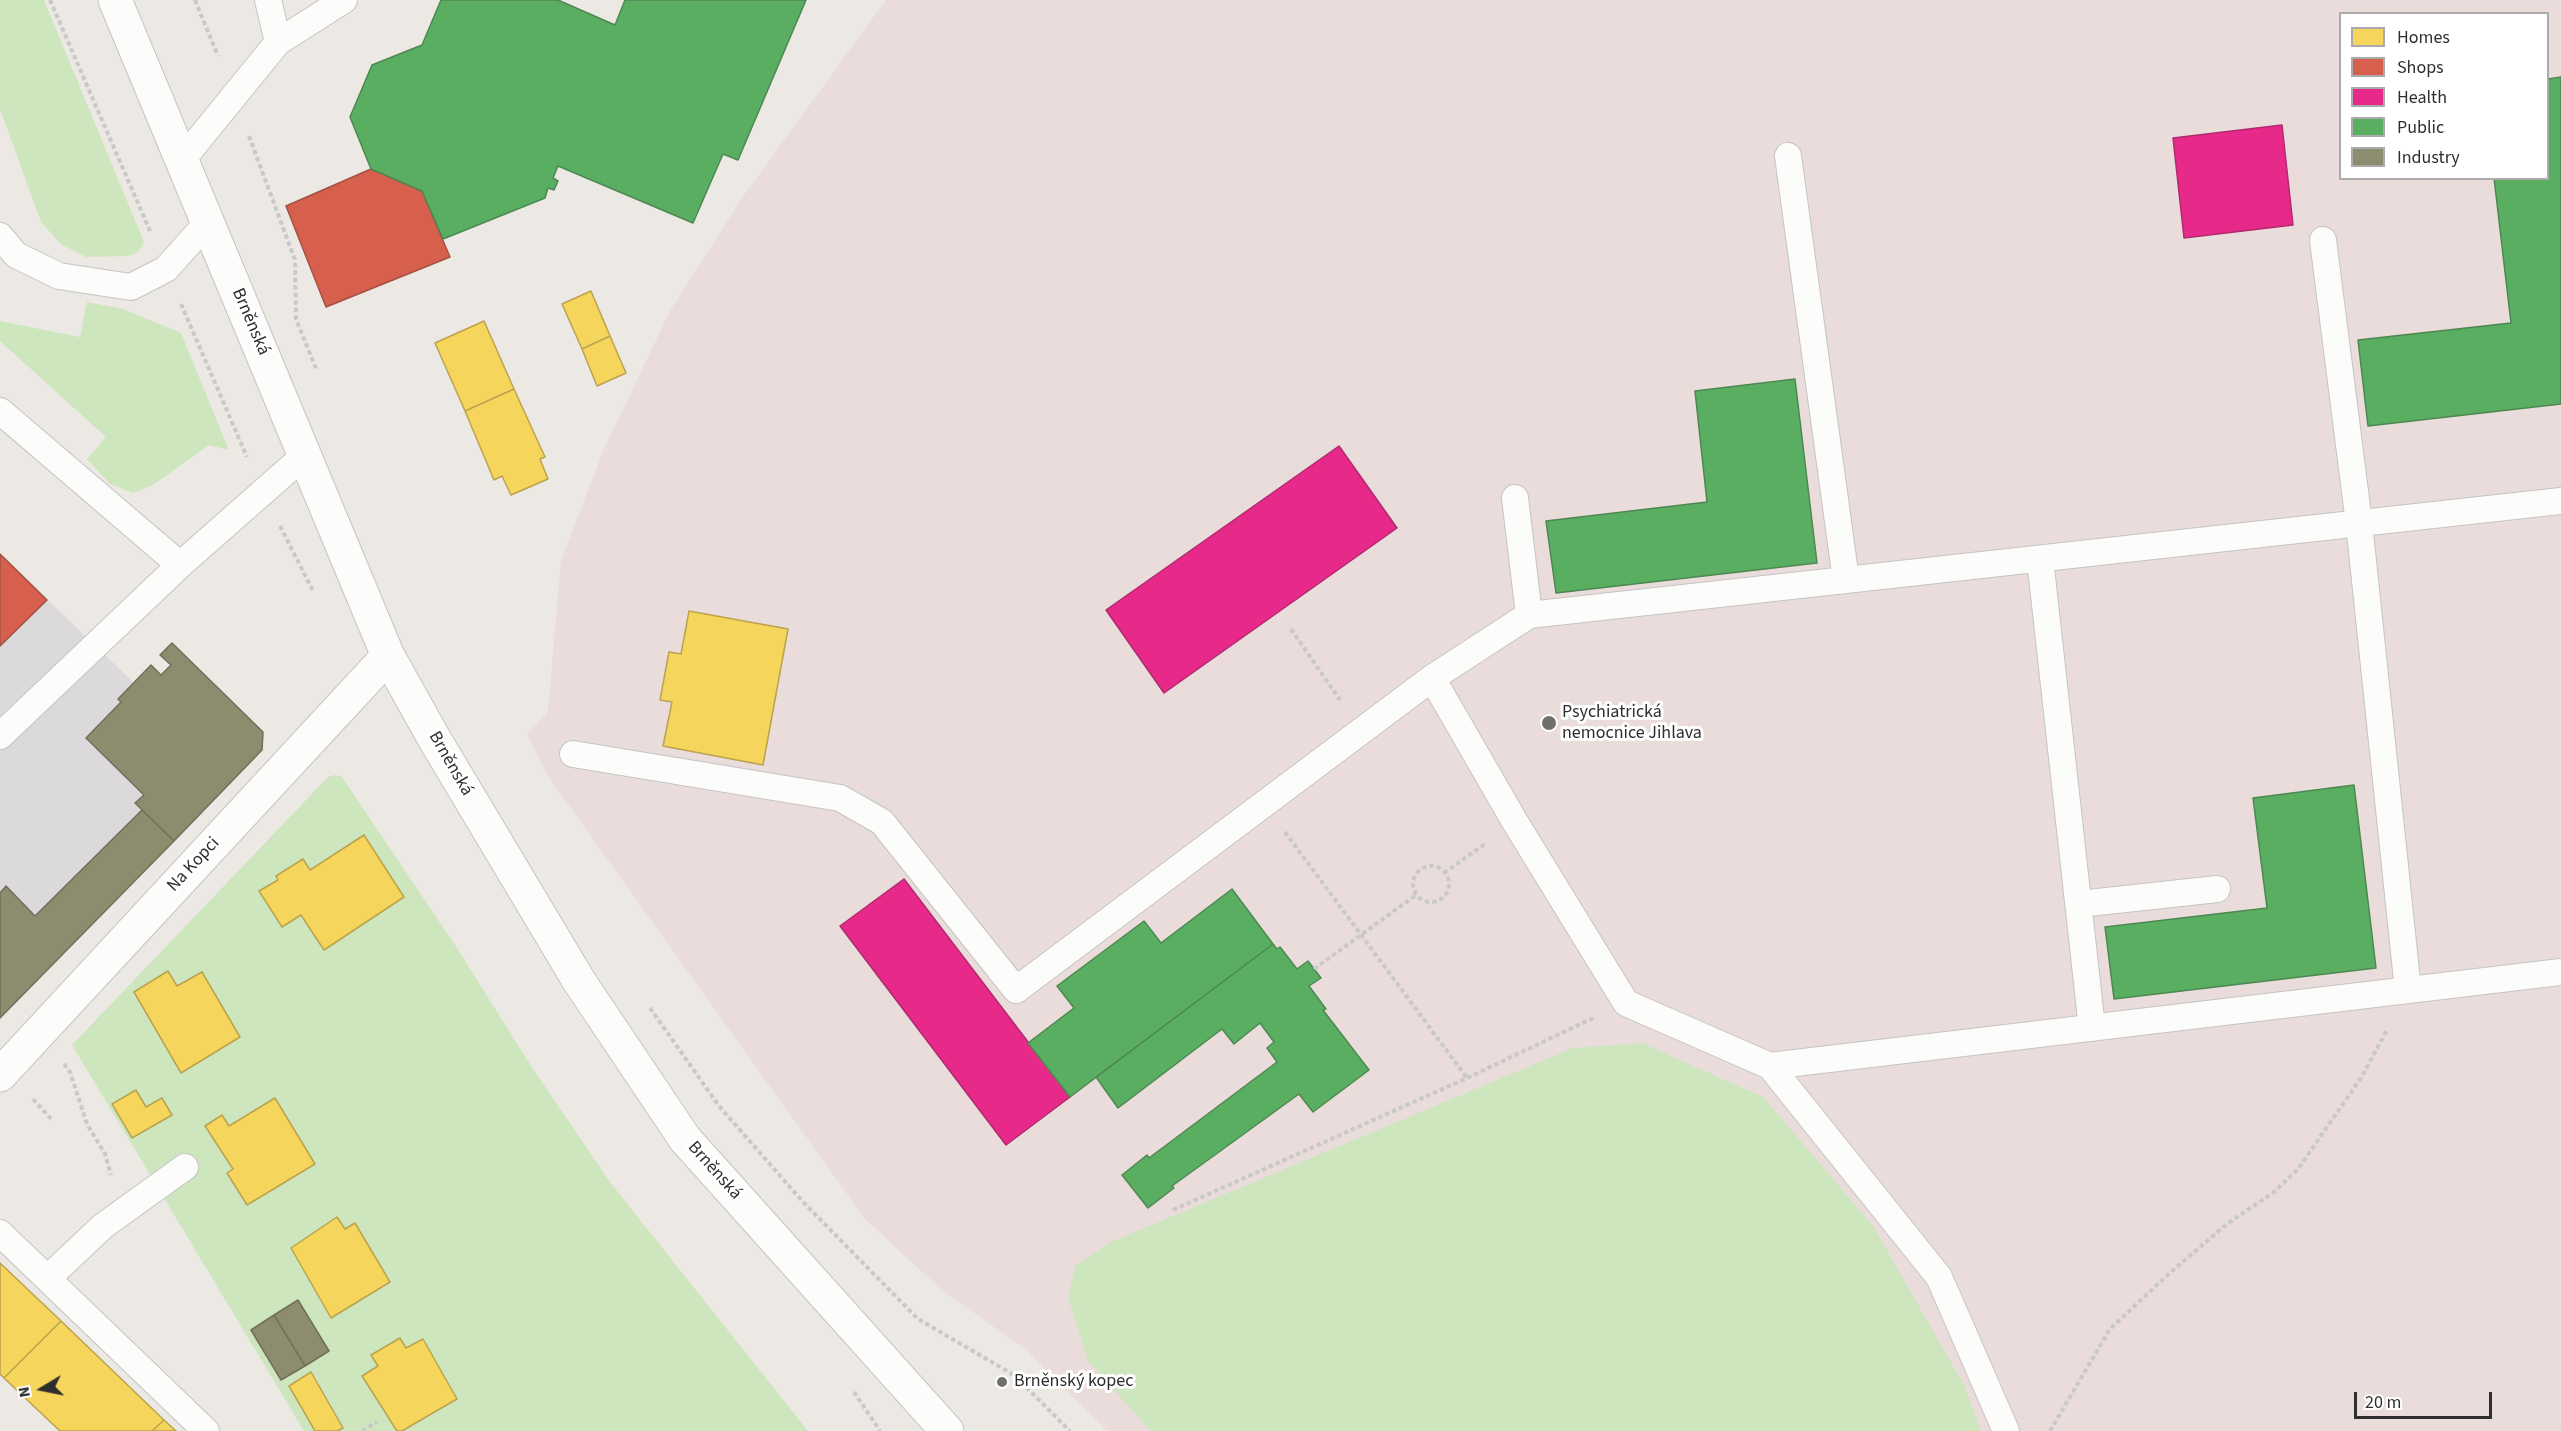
<!DOCTYPE html>
<meta charset="utf-8">
<style>
body{margin:0}
#map{position:relative;width:2561px;height:1431px;overflow:hidden;background:#ece8e4;font-family:"Source Sans 3",sans-serif}
canvas{display:block}
.legend{position:absolute;left:2339px;top:12px;width:210px;height:168px;box-sizing:border-box;background:#fff;border:2px solid #ababab;margin:0;padding:8px 10px;list-style:none;font-size:18px;color:#2e2e2e}
.legend li{display:flex;align-items:center;gap:12px;height:30px}
.legend b{width:30px;border:2px solid #ababab}
.north{position:absolute;left:12px;top:1359px;width:60px;height:60px;-webkit-text-stroke:4px #fff;paint-order:stroke;rotate:260deg;font-size:16px;font-weight:700;line-height:24px;text-align:center;color:#2e2e2e}
.north::after{content:'';display:block;margin:auto;width:21px;height:27px;background:#2e2e2e;clip-path:polygon(50% 0,100% 100%,50% 72%,0 100%)}
.scale{position:absolute;left:2354px;top:1392px;width:138px;height:27px;box-sizing:border-box;border:3px solid #2e2e2e;border-top:0;padding-left:8px;font-size:18px;line-height:21px;white-space:nowrap;color:#2e2e2e;-webkit-text-stroke:4px #fff;paint-order:stroke}
</style>
<div id="map">
<canvas width="2561" height="1431"></canvas>
<ul class="legend">
<li><b style="height:16px;background:#f6d55c"></b>Homes</li>
<li><b style="height:16px;background:#d6604d"></b>Shops</li>
<li><b style="height:16px;background:#e7298a"></b>Health</li>
<li><b style="height:16px;background:#5aae61"></b>Public</li>
<li><b style="height:16px;background:#8c8c6e"></b>Industry</li>
</ul>
<div class="north">N</div>
<div class="scale">20 m</div>
</div>
<script>
const c = document.querySelector('canvas').getContext('2d');
c.lineJoin = 'round';
function fill(path, color) {
  c.fillStyle = color;
  c.fill(path, 'evenodd');
}
function shape(rows) {
  const path = new Path2D();
  for (const r of rows) {
    if (r.length === 3) {
      path.moveTo(r[0] + r[2], r[1]);
      path.arc(r[0], r[1], r[2], 0, 2 * Math.PI);
      continue;
    }
    path.moveTo(r[0], r[1]);
    for (let i = 2; i < r.length; i += 2) path.lineTo(r[i], r[i + 1]);
  }
  return path;
}
function trace(path, color, width, dash) {
  c.strokeStyle = color;
  c.lineWidth = width;
  c.lineCap = dash ? 'butt' : 'round';
  c.setLineDash(dash || []);
  c.stroke(path);
}
function drawText(font, color, halo, rows, align = 'center') {
  c.font = font + ' "Source Sans 3",sans-serif';
  c.lineWidth = 6;
  c.setLineDash([]);
  c.textBaseline = 'middle';
  c.strokeStyle = halo;
  c.fillStyle = color;
  for (const [text, x, y, turn = 0] of rows) {
    c.save();
    c.translate(x, y);
    c.rotate((+turn || 0) * Math.PI / 180);
    c.textAlign = isNaN(turn) ? turn : align;
    if (halo) c.strokeText(text, 0, 0);
    c.fillText(text, 0, 0);
    c.restore();
  }
}
fill(shape([
 [0,554,133,682,118,698,121,702,86,738,144,795,136,803,174,841,0,1018]
]), '#dcd9db');
fill(shape([
 [886,0,2561,0,2561,1431,1107,1431,1025,1349,942,1290,865,1219,547,775,527,734,548,712,561,561,604,449,670,311,742,198],
 [2340,14,2548,14,2548,178,2340,178]
]), '#e9dcdb');
fill(shape([
 [0,0,44,0,144,242,138,252,128,256,86,257,61,244,41,222,0,109],
 [87,302,123,309,181,333,229,450,209,445,153,485,133,493,110,484,87,459,106,437,0,341,0,321,80,337],
 [335,775,341,776,346,783,457,948,533,1069,610,1182,808,1431,304,1431,72,1045,328,777],
 [1642,1043,1763,1097,1873,1226,1964,1385,1981,1431,1151,1431,1088,1361,1068,1297,1075,1266,1111,1242,1573,1048]
]), '#cee6be');
const homes = shape([
 [591,291,610,336,582,349,562,304,591,291],
 [484,321,514,389,465,411,435,343,484,321],
 [610,336,626,373,597,386,582,349,610,336],
 [514,389,545,457,540,459,548,479,511,495,502,476,494,480,465,411,514,389],
 [689,611,788,629,763,765,663,746,672,702,660,700,669,652,681,654,689,611],
 [364,835,404,897,324,950,301,915,282,927,259,891,278,880,276,876,303,859,310,870,364,835],
 [168,971,177,986,202,972,240,1037,181,1073,134,992,168,971],
 [136,1090,146,1107,162,1098,172,1115,132,1138,112,1104,136,1090],
 [275,1098,315,1164,247,1205,227,1173,233,1169,205,1126,222,1115,229,1126,275,1098],
 [337,1217,345,1229,355,1223,390,1282,331,1318,291,1248,337,1217],
 [0,1263,61,1321,4,1378,0,1374,0,1263],
 [61,1321,164,1420,152,1431,60,1431,4,1378,61,1321],
 [400,1338,406,1348,423,1339,457,1399,402,1431,397,1431,362,1376,378,1366,371,1355,400,1338],
 [311,1372,343,1428,337,1431,315,1431,289,1386,311,1372],
 [164,1420,176,1431,152,1431,164,1420]
]);
fill(homes, '#f6d55c');
trace(homes, '#baa34e', 1.5);
const shops = shape([
 [371,169,422,191,450,257,326,307,286,206,371,169],
 [0,554,47,600,0,646,0,554]
]);
fill(shops, '#d6604d');
trace(shops, '#a45144', 1.5);
const health = shape([
 [2282,125,2293,225,2184,238,2173,138,2282,125],
 [1339,446,1397,528,1164,693,1106,610,1339,446],
 [904,879,1070,1097,1006,1145,840,926,904,879]
]);
fill(health, '#e7298a');
trace(health, '#b02a6e', 1.5);
const public = shape([
 [441,0,558,0,615,25,625,0,806,0,738,160,723,154,693,223,558,166,553,178,558,181,554,190,548,188,545,198,443,239,422,191,371,169,350,117,372,65,422,45,441,0],
 [2561,77,2561,404,2368,426,2358,340,2511,323,2494,178,2548,178,2548,79,2561,77],
 [1795,379,1817,563,1556,593,1546,521,1707,502,1695,391,1795,379],
 [2354,785,2376,968,2114,999,2105,927,2267,908,2253,798,2354,785],
 [1232,889,1273,944,1070,1097,1028,1043,1074,1008,1057,986,1144,921,1161,943,1232,889],
 [1273,944,1277,949,1280,947,1297,969,1308,961,1321,978,1309,986,1326,1009,1323,1010,1369,1070,1313,1112,1299,1094,1172,1186,1174,1188,1148,1208,1122,1175,1147,1155,1149,1158,1277,1062,1267,1048,1274,1042,1260,1023,1234,1044,1222,1029,1118,1108,1096,1077,1273,944]
]);
fill(public, '#5aae61');
trace(public, '#4d8852', 1.5);
const industry = shape([
 [172,643,263,732,262,750,174,841,135,803,144,795,86,738,121,702,118,699,151,665,161,675,171,665,160,655,172,643],
 [142,810,174,841,0,1018,0,893,6,886,35,916,142,810],
 [298,1300,329,1351,305,1366,274,1315,298,1300],
 [274,1315,305,1366,281,1380,251,1330,274,1315]
]);
fill(industry, '#8c8c6e');
trace(industry, '#70705b', 1.5);
const service = shape([
 [268,0,278,42],
 [1788,156,1846,580],
 [182,160,278,42,344,0],
 [0,236,16,255,59,276,131,287,166,269,208,222],
 [2323,240,2359,523,2408,990],
 [0,411,180,565],
 [1515,498,1529,615],
 [2040,559,2092,1028],
 [1432,678,1515,822,1626,1003,1770,1066,1939,1277,2006,1431],
 [0,736,180,565,305,455],
 [573,754,840,798,882,822,1016,990,1432,678,1529,615,2561,501],
 [2079,904,2217,889],
 [1770,1066,2561,972],
 [0,1233,206,1431],
 [49,1277,103,1226,185,1167]
]);
const minor = shape([
 [0,1075,388,656]
]);
const secondary = shape([
 [115,0,388,656,435,740,579,981,685,1139,947,1431]
]);
trace(service, '#c5c4c5', 28);
trace(minor, '#c5c4c5', 35);
trace(secondary, '#c5c4c5', 35);
trace(shape([
 [50,0,150,231],
 [195,0,218,56],
 [249,136,295,260,296,319,317,371],
 [181,304,247,457],
 [280,526,313,591],
 [1291,629,1340,700],
 [1285,832,1467,1078],
 [1431,884,18],
 [1444,873,1485,844],
 [1314,969,1416,895],
 [650,1008,719,1106,803,1202,918,1319,1014,1375,1070,1431],
 [64,1064,70,1072,87,1124,105,1154,111,1175],
 [33,1099,51,1119],
 [1173,1210,1467,1078,1593,1018],
 [854,1392,880,1431],
 [362,1431,377,1422],
 [2050,1431,2110,1329,2172,1271,2227,1224,2274,1192,2298,1169,2361,1078,2387,1030]
]), '#c9c9c8', 4, [4.5, 3]);
trace(service, '#fcfcfb', 26);
trace(minor, '#fcfcfb', 33);
trace(secondary, '#fcfcfb', 33);
for (const [x, y, r, color] of [
 [1549,723,8,"#706f6e"],
 [1002,1382,6,"#706f6e"]
]) {
  const dot = new Path2D();
  dot.arc(x, y, r, 0, 2 * Math.PI);
  c.fillStyle = color;
  c.fill(dot);
  trace(dot, '#fff', 2);
}
drawText('18px', '#2e2e2e', '#fff', [
 ["Brněnská",250,322,67],
 ["Brněnská",450,764,60],
 ["Na Kopci",194,865,-47],
 ["Brněnská",714,1171,48]
]);
drawText('18px', '#2e2e2e', '#fff', [
 ["Psychiatrická",1562,713],
 ["nemocnice Jihlava",1562,734],
 ["Brněnský kopec",1014,1382]
], 'left');
</script>
